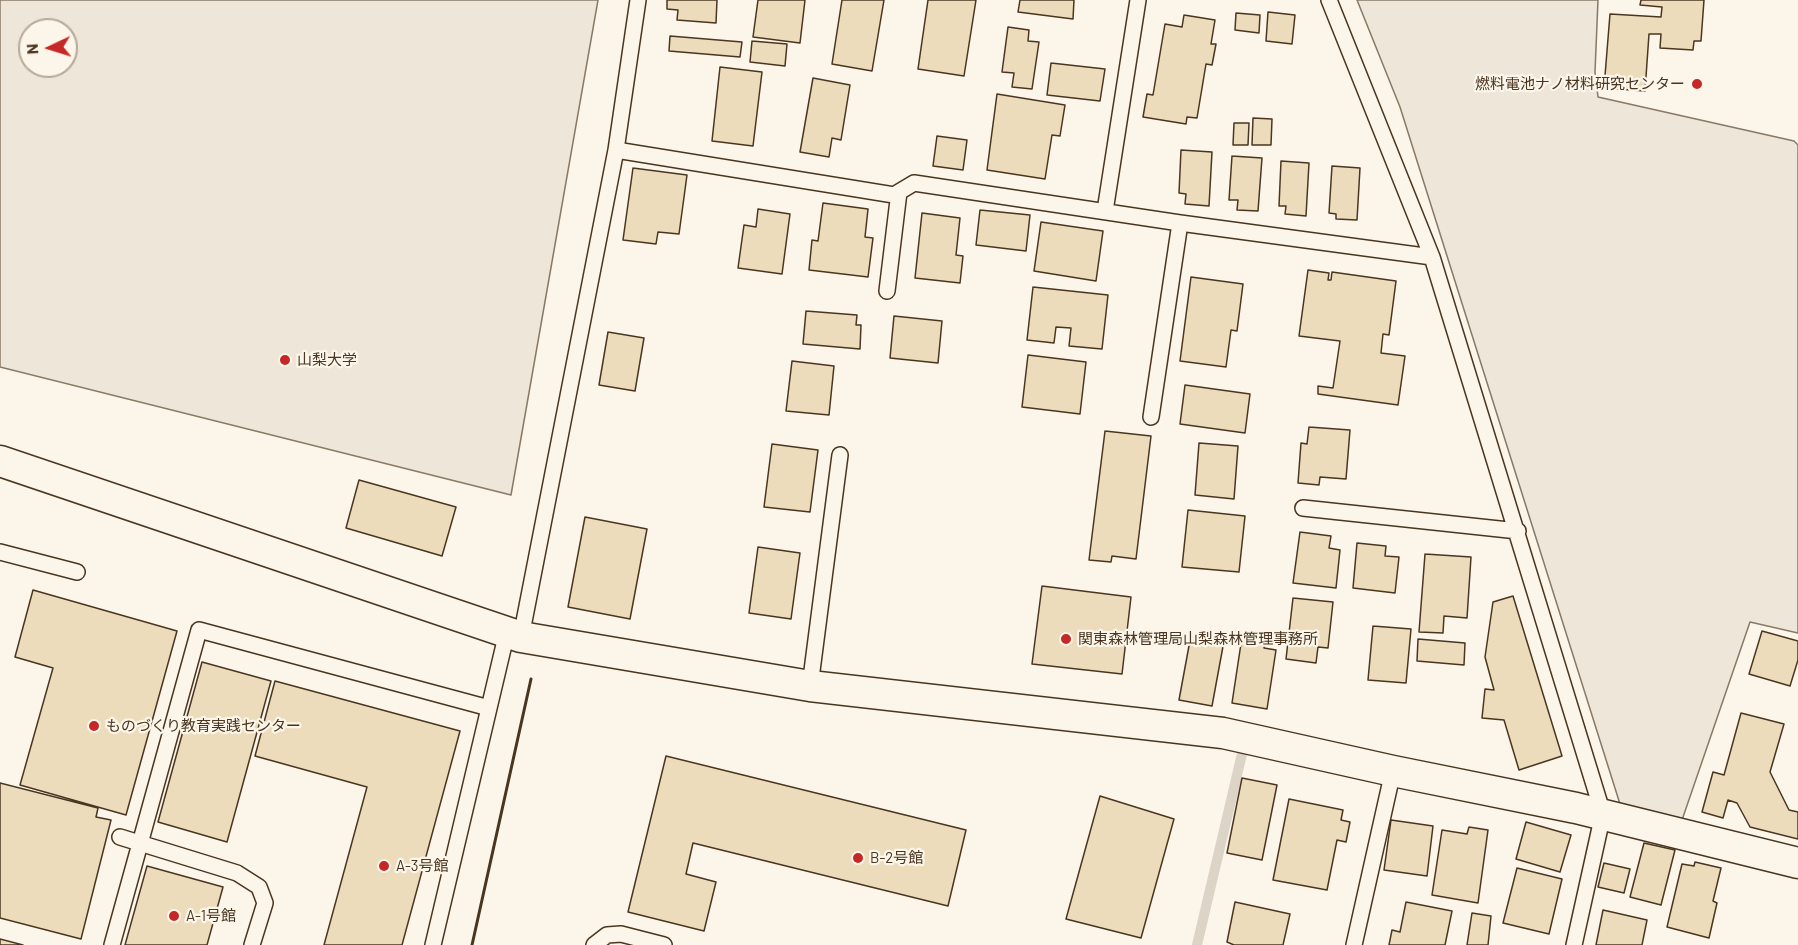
<!DOCTYPE html>
<meta charset="utf-8">
<style>
body{margin:0}
#map{position:relative;width:1798px;height:945px;overflow:hidden;background:#fbf6e9;font-family:Barlow,sans-serif}
canvas{display:block}
.north{position:absolute;left:18px;top:18px;width:60px;height:60px;box-sizing:border-box;background:#fbf6e9;border:2px solid #b4a999;border-radius:50%;rotate:266deg;font-size:16px;font-weight:700;line-height:24px;text-align:center;color:#4a3520}
.north::after{content:'';display:block;margin:auto;width:21px;height:27px;background:#c62828;clip-path:polygon(50% 0,100% 100%,50% 72%,0 100%)}
</style>
<div id="map">
<canvas width="1798" height="945"></canvas>
<div class="north">N</div>
</div>
<script>
const c = document.querySelector('canvas').getContext('2d');
c.lineJoin = 'round';
function fill(path, color) {
  c.fillStyle = color;
  c.fill(path, 'evenodd');
}
function shape(rows) {
  const path = new Path2D();
  for (const r of rows) {
    path.moveTo(r[0], r[1]);
    for (let i = 2; i < r.length; i += 2) path.lineTo(r[i], r[i + 1]);
  }
  return path;
}
function trace(path, color, width, dash) {
  c.strokeStyle = color;
  c.lineWidth = width;
  c.lineCap = dash ? 'butt' : 'round';
  c.setLineDash(dash || []);
  c.stroke(path);
}
function drawText(font, color, halo, rows, align = 'center') {
  c.font = font + ' Barlow,"Noto Sans JP",sans-serif';
  c.lineWidth = 4.5;
  c.setLineDash([]);
  c.textBaseline = 'middle';
  c.strokeStyle = halo;
  c.fillStyle = color;
  for (const [text, x, y, turn = 0] of rows) {
    c.save();
    c.translate(x, y);
    c.rotate((+turn || 0) * Math.PI / 180);
    c.textAlign = isNaN(turn) ? turn : align;
    if (halo) c.strokeText(text, 0, 0);
    c.fillText(text, 0, 0);
    c.restore();
  }
}
const green = shape([
 [0,0,598,0,511,495,0,367,0,0],
 [30,30,66,30,66,66,30,66,30,30],
 [1357,0,1598,0,1595,72,1598,97,1794,141,1798,145,1798,633,1750,622,1682,820,1620,804,1400,107,1357,0]
]);
fill(green, '#ede6d9');
trace(green, '#887966', 1.5);
trace(shape([
 [1197,945,1245,741]
]), '#dcd4c6', 10);
const building = shape([
 [667,0,717,0,716,23,677,20,678,10,667,9,667,0],
 [758,0,805,0,800,43,753,37,758,0],
 [842,0,884,0,872,71,832,64,842,0],
 [928,0,976,0,964,76,918,69,928,0],
 [1020,0,1074,0,1073,19,1018,12,1020,0],
 [1641,0,1704,0,1701,41,1694,41,1693,50,1660,48,1661,34,1649,34,1645,91,1604,88,1610,14,1661,17,1662,7,1640,5,1641,0],
 [1268,12,1295,15,1292,44,1266,41,1268,12],
 [1236,13,1260,15,1259,33,1235,30,1236,13],
 [1184,15,1215,20,1211,44,1216,44,1212,65,1206,64,1197,118,1187,117,1186,124,1143,117,1147,94,1153,95,1165,24,1182,27,1184,15],
 [1008,27,1029,30,1028,41,1039,42,1032,89,1012,87,1014,73,1002,72,1008,27],
 [670,36,742,42,740,57,669,51,670,36],
 [752,41,787,44,785,66,750,62,752,41],
 [1051,63,1105,69,1100,101,1047,95,1051,63],
 [720,67,762,72,753,146,712,141,720,67],
 [813,78,850,85,841,140,832,138,829,157,800,152,813,78],
 [997,94,1065,105,1060,136,1052,135,1045,179,987,170,997,94],
 [1253,118,1272,119,1271,145,1252,145,1253,118],
 [1234,123,1249,123,1248,145,1233,145,1234,123],
 [937,136,967,140,963,170,933,166,937,136],
 [1181,150,1212,152,1209,206,1185,204,1186,194,1179,193,1181,150],
 [1232,156,1262,158,1258,211,1237,210,1238,200,1229,200,1232,156],
 [1281,161,1309,163,1306,216,1285,214,1286,206,1279,206,1281,161],
 [1332,166,1360,168,1357,220,1336,219,1336,214,1329,213,1332,166],
 [633,168,687,175,679,234,658,232,656,244,623,240,633,168],
 [823,203,868,209,865,237,873,238,868,277,809,270,812,240,818,241,823,203],
 [758,209,790,214,782,274,738,268,744,225,756,227,758,209],
 [980,210,1030,215,1026,251,976,245,980,210],
 [922,213,960,218,956,255,963,256,960,283,915,278,922,213],
 [1041,222,1103,231,1096,281,1034,271,1041,222],
 [1308,270,1329,273,1328,280,1331,280,1332,272,1396,281,1389,335,1383,334,1381,353,1405,356,1398,405,1318,394,1318,386,1333,388,1340,341,1299,336,1308,270],
 [1191,277,1243,284,1237,331,1231,330,1226,367,1180,361,1191,277],
 [1033,287,1108,295,1102,349,1069,346,1071,328,1056,327,1054,343,1027,340,1033,287],
 [806,311,857,315,856,325,861,325,860,349,803,344,806,311],
 [894,316,942,321,938,363,890,358,894,316],
 [608,332,644,338,635,391,599,385,608,332],
 [1028,355,1086,362,1080,414,1022,407,1028,355],
 [792,361,834,366,829,415,786,411,792,361],
 [1185,385,1250,394,1245,433,1180,424,1185,385],
 [1309,427,1350,430,1346,479,1320,477,1319,485,1298,483,1301,443,1307,444,1309,427],
 [1105,431,1151,436,1136,559,1112,556,1111,562,1089,560,1105,431],
 [1199,443,1238,446,1234,499,1195,495,1199,443],
 [772,444,818,450,810,512,764,507,772,444],
 [359,480,456,507,442,556,346,528,359,480],
 [1188,510,1245,516,1239,572,1182,567,1188,510],
 [585,517,647,529,630,619,568,607,585,517],
 [1300,532,1331,536,1329,548,1340,550,1336,588,1293,583,1300,532],
 [1357,543,1386,546,1385,556,1399,557,1395,593,1353,588,1357,543],
 [758,547,800,553,791,619,749,613,758,547],
 [1425,554,1471,557,1467,618,1444,616,1443,633,1419,632,1425,554],
 [1042,586,1131,597,1122,674,1032,664,1042,586],
 [33,590,177,631,126,815,20,785,53,668,15,657,33,590],
 [1513,596,1562,756,1519,770,1504,720,1482,718,1485,689,1494,690,1485,657,1493,602,1513,596],
 [1293,598,1333,602,1328,648,1318,647,1316,663,1286,659,1293,598],
 [1373,626,1411,629,1406,683,1368,680,1373,626],
 [1762,631,1798,641,1798,660,1790,686,1749,674,1762,631],
 [1191,635,1224,641,1212,706,1179,700,1191,635],
 [1242,637,1265,640,1264,648,1276,650,1267,709,1232,703,1242,637],
 [1418,639,1465,643,1464,665,1417,661,1418,639],
 [202,662,271,681,227,842,158,822,202,662],
 [275,681,460,731,402,945,324,945,367,787,255,756,275,681],
 [1741,713,1784,724,1770,772,1789,810,1798,812,1798,839,1750,827,1737,803,1728,800,1723,818,1702,812,1713,772,1724,775,1741,713],
 [666,756,966,830,948,906,693,843,686,874,716,882,704,931,628,912,666,756],
 [1242,778,1277,785,1262,860,1227,853,1242,778],
 [0,783,98,808,96,817,111,820,81,939,0,918,0,783],
 [1100,796,1174,819,1141,938,1066,919,1100,796],
 [1289,799,1343,810,1341,820,1350,822,1346,842,1337,840,1327,890,1273,880,1289,799],
 [1391,820,1433,826,1427,876,1384,870,1391,820],
 [1526,822,1571,835,1560,872,1516,859,1526,822],
 [1469,827,1488,830,1478,903,1432,895,1442,830,1467,834,1469,827],
 [1644,843,1675,850,1661,905,1630,897,1644,843],
 [1695,862,1721,868,1713,901,1717,903,1709,938,1667,927,1682,864,1694,866,1695,862],
 [1604,863,1630,869,1624,893,1598,887,1604,863],
 [147,866,223,887,207,945,125,945,147,866],
 [1517,868,1562,879,1549,934,1503,923,1517,868],
 [1235,902,1290,914,1283,945,1234,945,1227,942,1235,902],
 [1406,902,1452,911,1445,945,1389,945,1392,930,1400,932,1406,902],
 [1603,910,1647,920,1642,945,1596,945,1603,910],
 [1472,913,1491,916,1488,945,1467,945,1472,913],
 [0,939,23,945,0,945,0,939]
]);
fill(building, '#ecdcbc');
trace(building, '#4a3520', 1.5);
const lane = shape([
 [1329,0,1432,257],
 [616,150,894,195,914,183,1180,223,1432,257,1603,814,1574,945],
 [1105,211,1138,0],
 [887,291,899,192],
 [1151,417,1180,223],
 [1303,508,1518,531],
 [0,552,77,572],
 [521,637,616,150,638,0],
 [810,686,840,455],
 [120,837,237,873,259,887,265,903,252,945],
 [112,945,199,630,489,708],
 [433,945,507,632],
 [594,945,607,935,621,934,664,945],
 [1354,945,1393,771]
]);
const street = shape([
 [0,461,521,637,810,686,1223,733,1393,771,1576,808,1798,863]
]);
trace(lane, '#4a3520', 18);
trace(street, '#4a3520', 33);
trace(lane, '#fbf6e9', 15);
trace(street, '#fbf6e9', 30);
trace(shape([
 [472,945,531,679]
]), '#4a3520', 3);
for (const [x, y, r, color] of [
 [1697,84,6,"#c62828"],
 [285,360,6,"#c62828"],
 [1066,639,6,"#c62828"],
 [94,726,6,"#c62828"],
 [858,858,6,"#c62828"],
 [384,866,6,"#c62828"],
 [174,916,6,"#c62828"]
]) {
  const dot = new Path2D();
  dot.arc(x, y, r, 0, 2 * Math.PI);
  c.fillStyle = color;
  c.fill(dot);
  trace(dot, '#fbf6e9', 2);
}
drawText('15px', '#4a3520', '#fbf6e9', [
 ["燃料電池ナノ材料研究センター",1685,84,"right"],
 ["山梨大学",297,360],
 ["関東森林管理局山梨森林管理事務所",1078,639],
 ["ものづくり教育実践センター",106,726],
 ["B-2号館",870,858],
 ["A-3号館",396,866],
 ["A-1号館",186,916]
], 'left');
</script>
